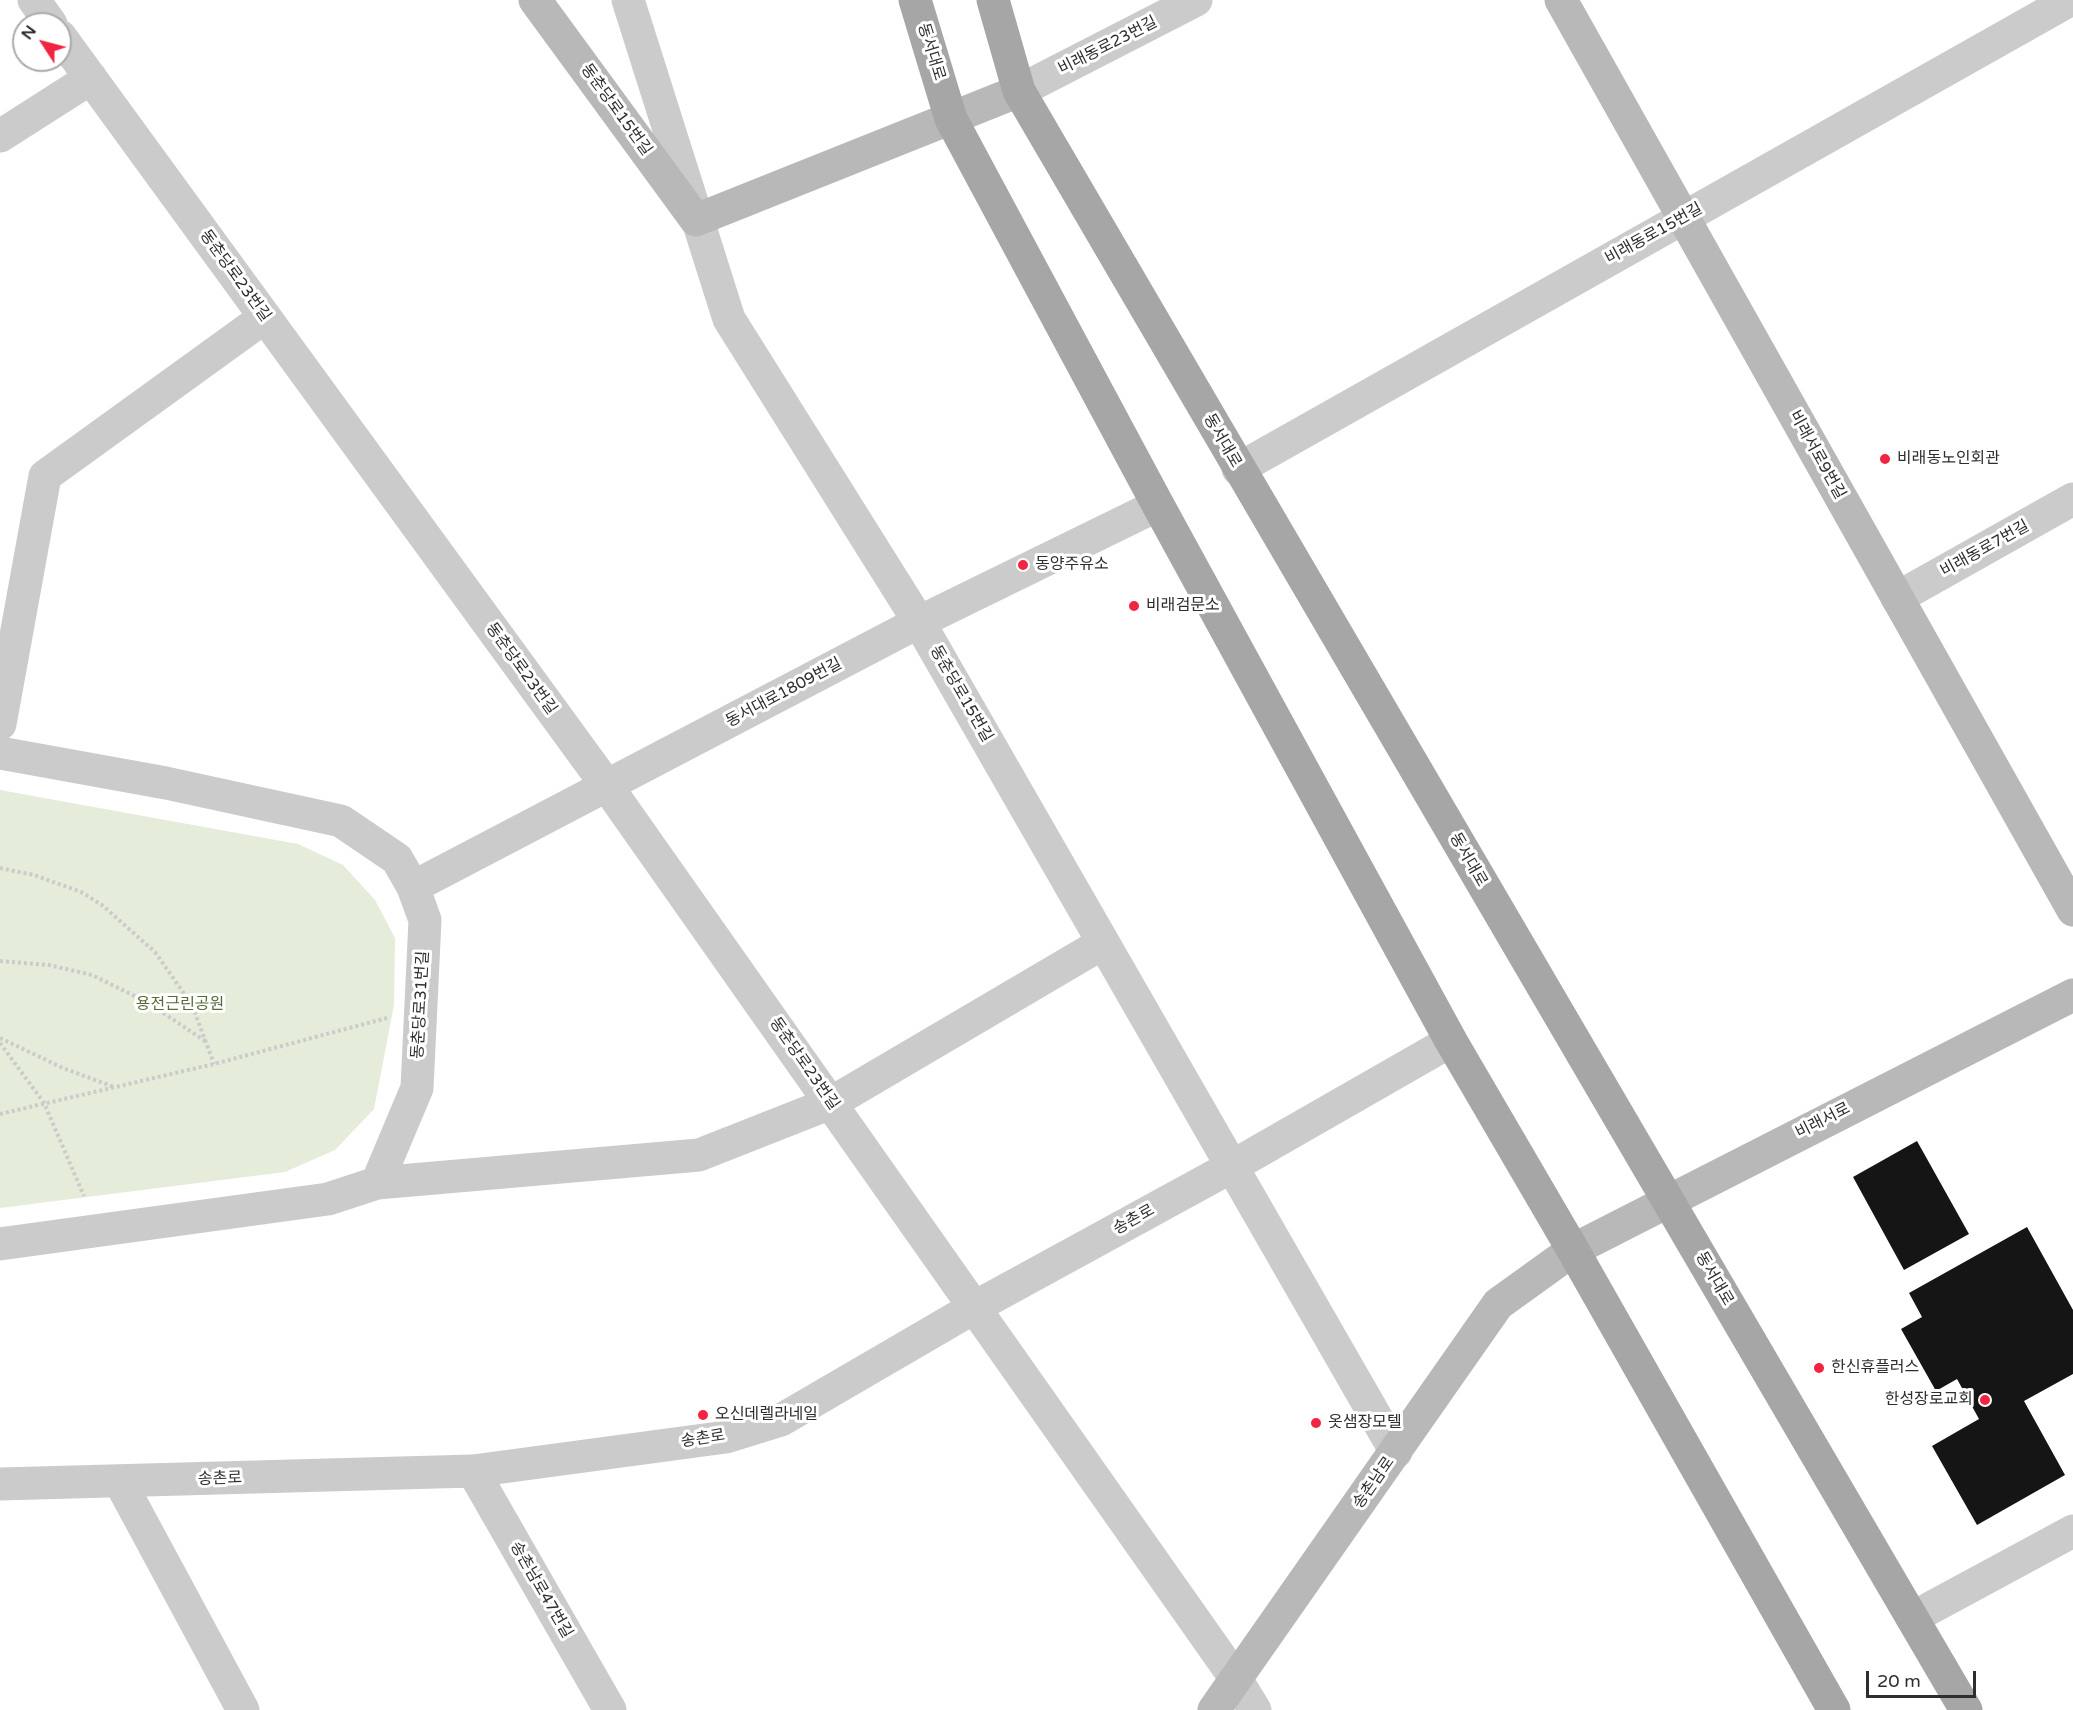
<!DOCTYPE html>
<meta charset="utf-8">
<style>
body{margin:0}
#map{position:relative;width:2073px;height:1710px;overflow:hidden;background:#fff;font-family:"Varela Round",sans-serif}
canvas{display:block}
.north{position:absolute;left:12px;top:12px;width:60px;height:60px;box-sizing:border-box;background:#fff;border:2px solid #ababab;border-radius:50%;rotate:306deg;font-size:16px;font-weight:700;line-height:24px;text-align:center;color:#2e2e2e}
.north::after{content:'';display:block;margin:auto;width:21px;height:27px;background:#f12441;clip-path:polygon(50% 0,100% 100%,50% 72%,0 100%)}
.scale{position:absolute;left:1866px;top:1671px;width:110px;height:27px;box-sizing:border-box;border:3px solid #2e2e2e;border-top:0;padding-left:8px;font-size:18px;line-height:21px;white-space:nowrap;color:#2e2e2e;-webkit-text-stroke:4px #fff;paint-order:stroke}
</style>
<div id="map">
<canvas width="2073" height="1710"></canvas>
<div class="north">N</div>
<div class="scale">20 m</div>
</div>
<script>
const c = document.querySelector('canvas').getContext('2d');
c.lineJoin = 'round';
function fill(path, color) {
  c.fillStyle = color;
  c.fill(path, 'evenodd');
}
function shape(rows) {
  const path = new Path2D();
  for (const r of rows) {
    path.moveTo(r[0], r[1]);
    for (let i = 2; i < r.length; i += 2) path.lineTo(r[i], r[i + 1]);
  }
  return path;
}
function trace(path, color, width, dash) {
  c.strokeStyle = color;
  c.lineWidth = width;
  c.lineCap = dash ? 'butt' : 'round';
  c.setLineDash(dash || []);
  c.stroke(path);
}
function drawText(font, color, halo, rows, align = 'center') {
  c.font = font + ' "Varela Round","Noto Sans KR",sans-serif';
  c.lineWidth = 6;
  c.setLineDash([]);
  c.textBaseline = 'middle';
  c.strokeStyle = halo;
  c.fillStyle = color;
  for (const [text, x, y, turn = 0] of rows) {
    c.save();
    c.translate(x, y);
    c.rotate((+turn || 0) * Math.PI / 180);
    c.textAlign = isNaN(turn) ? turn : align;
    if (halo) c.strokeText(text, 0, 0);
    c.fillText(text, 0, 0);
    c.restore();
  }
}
fill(shape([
 [0,790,298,844,343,865,375,900,395,938,394,1005,374,1109,335,1150,285,1172,0,1208]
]), '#e5ecda');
fill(shape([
 [1917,1141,1969,1234,1904,1270,1853,1177],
 [2027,1227,2073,1310,2073,1374,2024,1401,2065,1475,1977,1525,1932,1446,1979,1419,1957,1379,1936,1391,1901,1329,1922,1317,1909,1293]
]), '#151515');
trace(shape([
 [0,868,34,875,81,892,102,905,155,952,192,1005,214,1064],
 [0,961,49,965,92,975,147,1002,205,1041],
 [0,1038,63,1068,114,1087],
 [0,1043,44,1103,84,1196],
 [0,1114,214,1064,387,1018]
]), '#cbcbcb', 4, [3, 3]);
trace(shape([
 [34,0,51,24],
 [628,0,729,319,919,622,1396,1452],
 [60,36,607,786,1236,1679,1255,1710],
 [1019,91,1196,0],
 [0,136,91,78],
 [1238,469,2070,0],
 [1897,598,2073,499],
 [0,724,45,476,265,317],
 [0,753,166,783,341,821,397,859,413,887,425,920,417,1088,377,1183,328,1199,0,1244],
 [413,887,919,622,1158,505],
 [377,1183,699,1155,831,1103,1103,943],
 [473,1471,610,1710],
 [120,1482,243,1710],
 [0,1484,473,1471,726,1437,781,1420,975,1307,1231,1167,1451,1041],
 [1912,1618,2073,1531]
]), '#cbcbcb', 33);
trace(shape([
 [535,0,696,220,1019,91],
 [1561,0,2073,910],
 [1214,1710,1498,1304,1573,1250,2073,995]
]), '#b8b8b8', 33);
trace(shape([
 [915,0,951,119,1158,505,1451,1041,1573,1250,1834,1710],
 [993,0,1019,91,1966,1710]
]), '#a6a6a6', 33);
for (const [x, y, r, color] of [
 [1885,459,6,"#f12441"],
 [1023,565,6,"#f12441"],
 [1134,606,6,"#f12441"],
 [1819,1368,6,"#f12441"],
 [1985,1400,6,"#f12441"],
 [703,1415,6,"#f12441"],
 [1316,1423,6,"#f12441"]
]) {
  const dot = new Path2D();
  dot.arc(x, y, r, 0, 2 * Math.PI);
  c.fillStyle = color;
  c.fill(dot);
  trace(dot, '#fff', 2);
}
drawText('16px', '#2e2e2e', '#fff', [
 ["비래동로23번길",1108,46,-27],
 ["동서대로",931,52,73],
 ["동춘당로15번길",616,110,54],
 ["비래동로15번길",1654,234,-29],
 ["동춘당로23번길",235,276,54],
 ["동서대로",1222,441,60],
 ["비래서로9번길",1817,455,61],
 ["비래동로7번길",1985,549,-29],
 ["동춘당로23번길",521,669,54],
 ["동서대로1809번길",784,693,-28],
 ["동춘당로15번길",961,694,60],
 ["동서대로",1468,860,60],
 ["동춘당로31번길",421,1005,-87],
 ["동춘당로23번길",804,1064,55],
 ["비래서로",1823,1121,-27],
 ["송촌로",1134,1220,-29],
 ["동서대로",1714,1279,60],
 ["송촌로",703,1439,-9],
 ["송촌로",220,1479,-2],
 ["송촌남로",1374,1483,-55],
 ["송촌남로47번길",541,1590,60]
]);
drawText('16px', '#2e2e2e', '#fff', [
 ["비래동노인회관",1897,459],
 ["동양주유소",1035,565],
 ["비래검문소",1146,606],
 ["한신휴플러스",1831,1368],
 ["한성장로교회",1973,1400,"right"],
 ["오신데렐라네일",715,1415],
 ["옷샘장모텔",1328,1423]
], 'left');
drawText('16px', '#546d38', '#fff', [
 ["용전근린공원",180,1005]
]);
</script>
